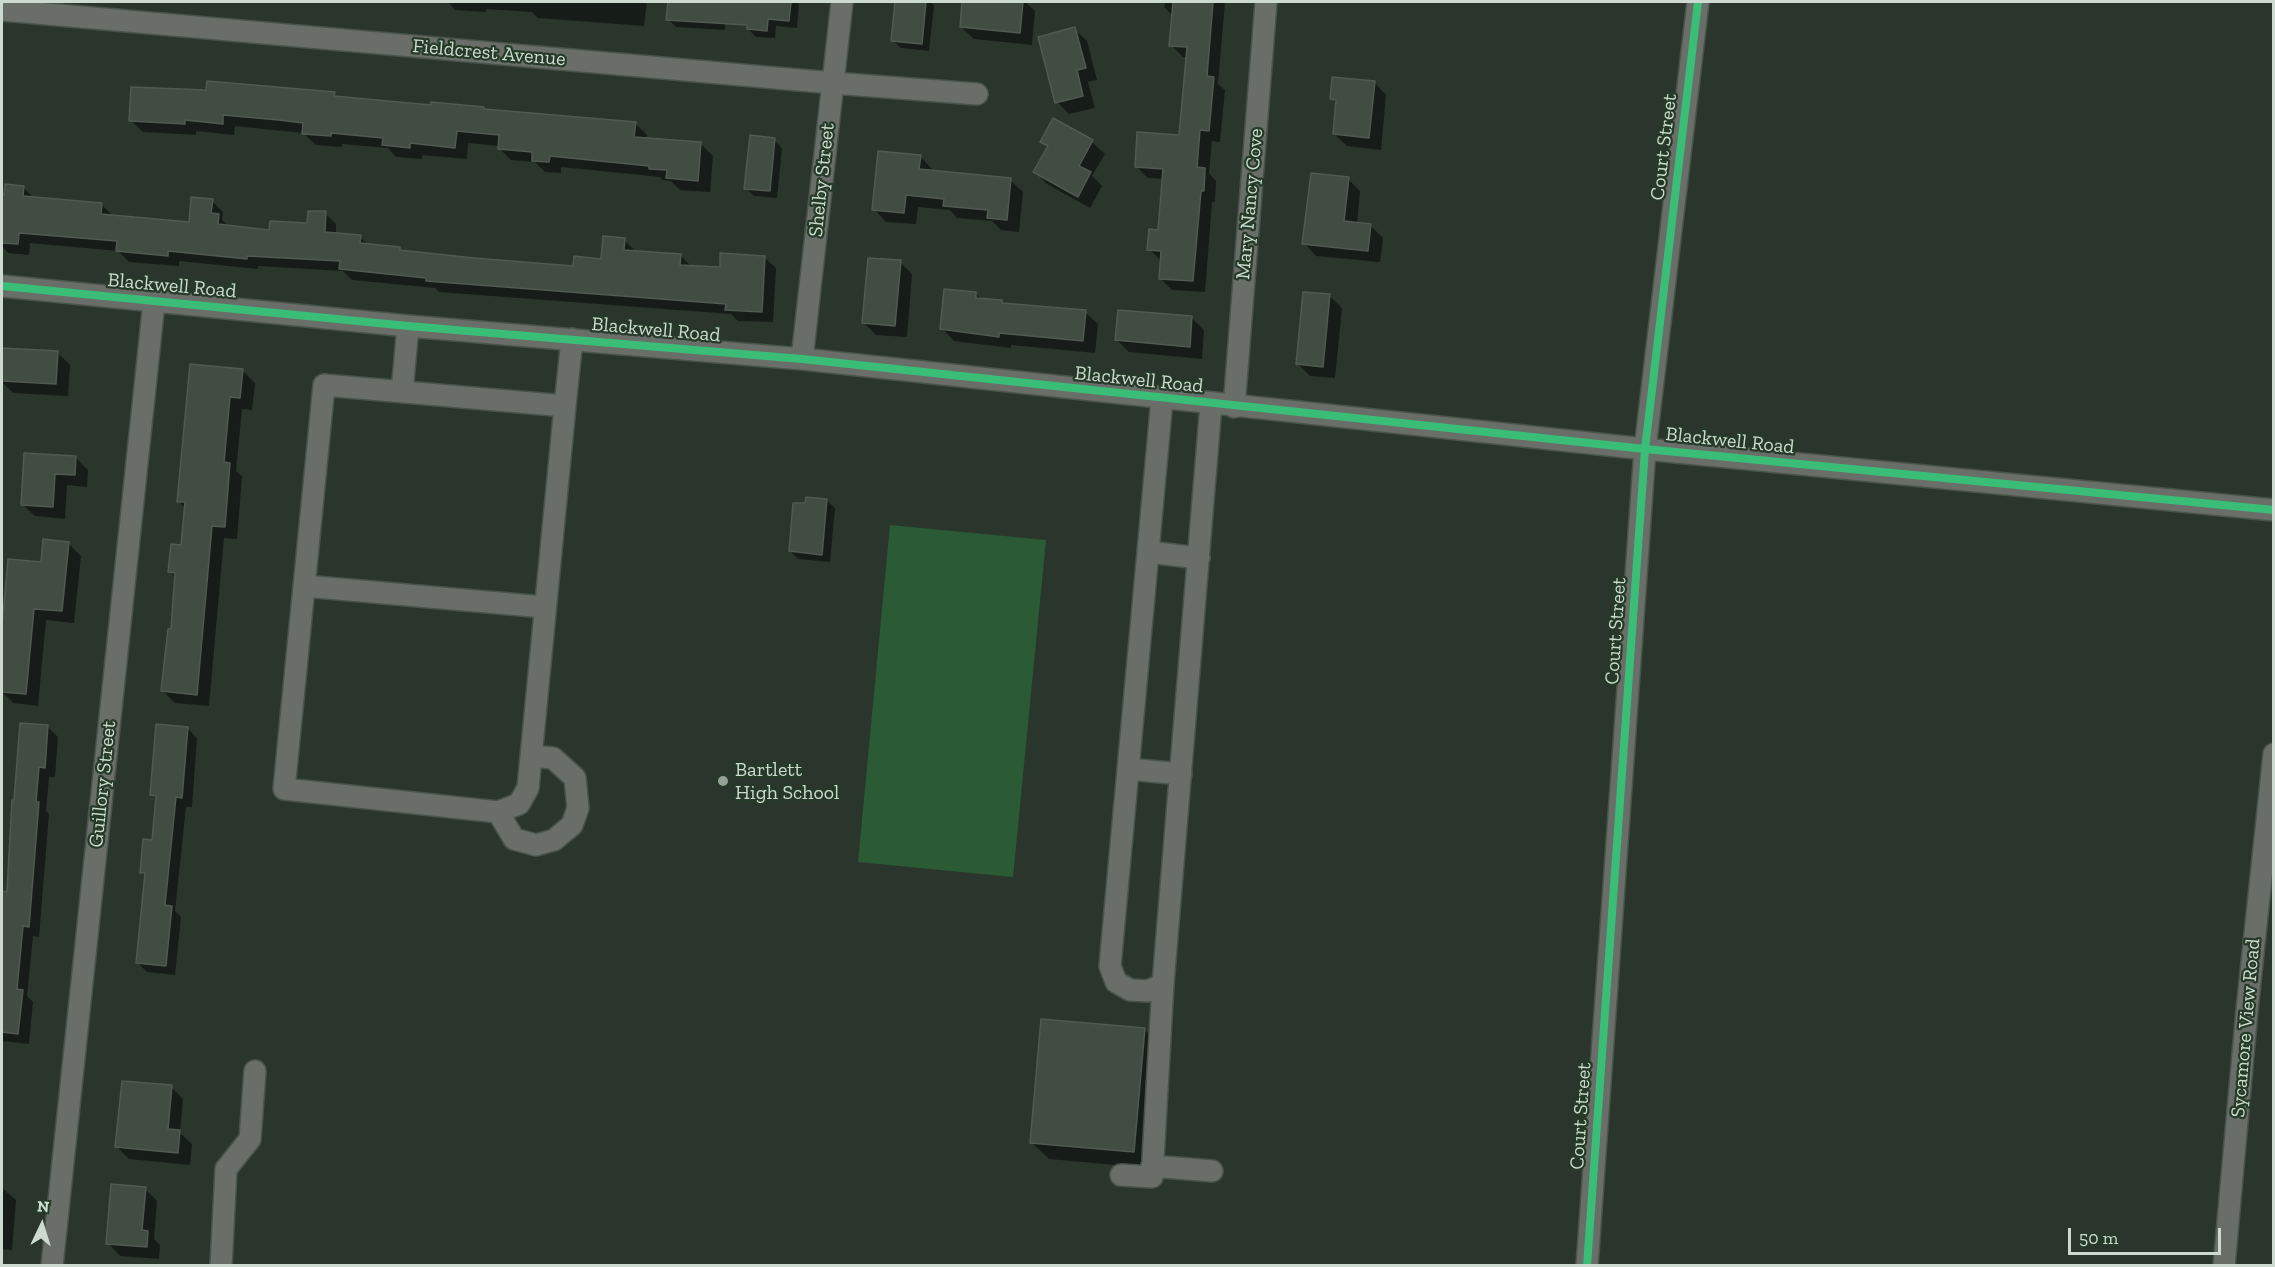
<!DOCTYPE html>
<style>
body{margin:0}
#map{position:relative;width:2275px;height:1267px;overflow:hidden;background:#2a362c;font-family:"Zilla Slab",serif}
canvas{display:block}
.frame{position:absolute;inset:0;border:3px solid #cddacf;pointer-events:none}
.north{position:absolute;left:12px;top:1195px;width:60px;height:60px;-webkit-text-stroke:4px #253b28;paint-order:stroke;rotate:4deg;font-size:16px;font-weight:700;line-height:24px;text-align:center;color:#cddacf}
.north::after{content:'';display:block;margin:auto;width:21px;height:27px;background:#cddacf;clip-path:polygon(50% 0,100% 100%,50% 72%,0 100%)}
.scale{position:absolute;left:2068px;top:1228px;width:153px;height:27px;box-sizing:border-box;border:3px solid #cddacf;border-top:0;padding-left:8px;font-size:18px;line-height:21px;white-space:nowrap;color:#cddacf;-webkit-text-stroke:4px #253b28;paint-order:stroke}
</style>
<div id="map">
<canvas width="2275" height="1267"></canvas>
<div class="frame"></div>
<div class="north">N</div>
<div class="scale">50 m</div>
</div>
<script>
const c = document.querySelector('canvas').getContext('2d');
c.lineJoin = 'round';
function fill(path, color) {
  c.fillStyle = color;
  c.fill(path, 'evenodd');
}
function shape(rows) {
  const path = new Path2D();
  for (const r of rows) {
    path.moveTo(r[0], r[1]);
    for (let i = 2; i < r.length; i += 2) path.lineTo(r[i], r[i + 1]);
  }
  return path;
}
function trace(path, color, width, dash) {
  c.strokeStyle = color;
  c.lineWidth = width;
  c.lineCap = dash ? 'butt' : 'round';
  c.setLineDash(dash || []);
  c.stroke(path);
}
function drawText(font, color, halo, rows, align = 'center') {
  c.font = font + ' "Zilla Slab",serif';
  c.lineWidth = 4.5;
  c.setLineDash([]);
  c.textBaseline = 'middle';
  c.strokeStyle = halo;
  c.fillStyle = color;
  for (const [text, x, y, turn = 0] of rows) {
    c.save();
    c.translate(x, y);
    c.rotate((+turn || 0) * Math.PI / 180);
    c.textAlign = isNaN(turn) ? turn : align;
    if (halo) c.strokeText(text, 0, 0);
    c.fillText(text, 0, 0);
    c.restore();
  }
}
fill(shape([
 [890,525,1046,540,1013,877,858,862]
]), '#2a5b35');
fill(shape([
 [440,2,647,2,644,26,538,18,532,12,486,9,486,12,455,10,448,2],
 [669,2,721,2,726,7,725,30,676,27,668,19],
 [751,2,799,2,797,28,776,26,775,38,756,37,748,29],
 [896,2,930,2,934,5,929,51,901,48,892,40],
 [964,2,1025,2,1035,11,1032,45,974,39,961,27],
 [1165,2,1225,2,1218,84,1225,90,1220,142,1212,141,1209,173,1216,181,1215,202,1212,202,1205,292,1172,290,1160,278,1162,262,1149,249,1160,231,1164,179,1148,178,1136,166,1180,136,1187,57,1183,57,1171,45,1173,16,1164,7],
 [1074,29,1087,41,1097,80,1088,82,1095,108,1069,114,1057,102],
 [1374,82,1386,95,1381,150,1347,146,1334,134,1337,104,1332,99],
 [334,94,337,97,432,107,484,109,486,111,635,123,647,135,646,139,701,144,713,156,710,192,680,190,671,181,662,180,660,177,561,167,561,173,545,172,535,162,511,160,499,148,500,146,468,143,467,159,422,155,422,159,396,157,388,148,342,144,342,147,316,145,303,133,235,126,234,135,196,131,196,135,143,132,131,121],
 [1054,120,1092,142,1105,154,1092,176,1102,186,1090,208,1047,184,1035,172,1048,148,1042,141],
 [774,140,782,148,777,198,754,196,746,188],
 [920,156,932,169,932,172,1010,180,1023,192,1019,232,1001,230,992,221,957,218,950,210,918,207,916,224,886,222,874,209],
 [1348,179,1360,191,1357,224,1370,225,1383,238,1380,262,1316,256,1304,243],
 [23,187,34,198,101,204,112,215,190,223,212,201,223,212,222,220,230,227,271,231,309,225,325,213,336,224,336,235,360,237,368,245,400,248,403,252,575,268,602,260,624,240,635,251,680,255,692,267,721,268,764,257,776,268,773,322,738,321,731,314,439,292,435,288,352,280,343,271,258,266,258,269,179,261,179,266,129,262,118,251,30,243,29,255,8,253,2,246,2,196,5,196],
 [900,262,912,274,907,337,876,335,864,323],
 [976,294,982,300,1002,302,1004,304,1085,312,1098,324,1095,353,1011,345,1011,348,954,341,942,328],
 [1330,296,1342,308,1335,378,1310,376,1297,363],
 [1192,318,1204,330,1202,359,1129,352,1117,340],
 [2,350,57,352,70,365,68,396,13,393,2,382],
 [242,370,255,383,252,410,242,409,236,471,242,476,237,539,224,538,209,706,175,703,163,691,172,631,176,578,170,572,183,546,186,509,178,501],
 [26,454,76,458,88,470,87,487,67,485,65,519,35,516,22,504],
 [826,500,835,508,830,562,798,559,790,551,806,505],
 [68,543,81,556,74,623,46,620,38,706,13,703,2,692,2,633,42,564],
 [48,727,58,737,55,777,49,777,46,811,49,814,39,937,33,936,27,996,33,1002,29,1044,2,1041,2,893,8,894,15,802],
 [187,728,197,738,192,807,186,807,175,911,181,917,175,975,147,972,137,962,146,877,141,872,153,842,157,800,151,794],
 [1144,1029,1161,1046,1150,1168,1049,1159,1032,1143],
 [171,1087,183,1099,180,1133,192,1144,190,1165,129,1159,117,1147],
 [2,1188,16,1200,12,1250,2,1249],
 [145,1189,157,1201,154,1239,160,1245,159,1259,120,1256,108,1243]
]), '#0007');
const building = shape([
 [668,2,791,2,789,21,768,19,767,31,747,29,747,25,666,20,668,2],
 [895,2,926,2,922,44,891,41,895,2],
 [962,2,1023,2,1020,33,960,27,962,2],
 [1173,2,1213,2,1207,76,1214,77,1209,131,1200,130,1197,167,1205,168,1204,191,1201,191,1193,281,1159,279,1161,251,1147,250,1149,229,1158,230,1163,169,1135,167,1137,132,1179,135,1187,47,1169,46,1173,2],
 [1075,27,1086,68,1077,70,1083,96,1055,103,1038,37,1075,27],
 [1332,77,1375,81,1369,138,1333,134,1336,100,1330,99,1332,77],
 [207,81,335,92,334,96,431,105,431,102,484,107,484,109,636,122,634,137,701,142,698,181,666,178,667,170,649,169,649,166,550,156,549,162,532,161,532,152,498,149,499,135,457,131,455,148,410,143,410,148,382,145,383,138,331,133,331,136,302,134,303,123,279,120,223,115,223,124,185,120,185,124,129,121,131,87,206,90,207,81],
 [1053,118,1093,140,1079,166,1091,172,1078,197,1033,172,1048,146,1040,142,1053,118],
 [750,135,775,138,770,191,744,189,750,135],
 [878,151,921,155,919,169,1011,178,1007,220,987,218,988,210,943,206,944,199,906,195,904,213,872,210,878,151],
 [1311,173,1349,177,1344,221,1371,224,1368,251,1302,244,1311,173],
 [5,184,24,186,23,196,102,203,101,214,189,222,191,197,213,199,211,213,219,214,218,224,269,230,270,221,307,223,308,211,326,211,325,232,361,235,360,243,400,247,400,250,474,258,573,266,574,256,601,259,603,236,625,238,624,250,681,254,680,265,720,267,720,253,765,256,762,312,725,310,726,304,426,281,426,278,339,269,340,261,247,256,247,259,168,251,168,256,116,251,117,241,19,233,18,244,2,243,2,195,4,195,5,184],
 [868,258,901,260,895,326,862,323,868,258],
 [944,289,976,292,976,298,1002,300,1002,303,1086,310,1083,341,999,333,999,337,940,329,944,289],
 [1303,292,1330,294,1323,367,1296,364,1303,292],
 [1118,310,1192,316,1190,347,1115,340,1118,310],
 [2,348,58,351,56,384,2,381,2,348],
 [190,364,243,369,240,398,230,397,224,462,230,463,225,527,212,526,197,695,161,691,168,629,171,629,175,573,168,572,171,544,181,545,185,502,177,502,190,364],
 [24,453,76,456,75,475,55,474,53,507,21,505,24,453],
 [806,497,827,499,822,555,789,551,793,503,805,503,806,497],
 [43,539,69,542,62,611,34,609,26,694,2,692,2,626,8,559,41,562,43,539],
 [20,723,48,725,45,768,39,767,36,802,39,802,29,927,23,926,17,989,23,990,18,1034,2,1032,2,891,7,892,12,800,14,800,20,723],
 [156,724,188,727,182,798,176,797,165,905,172,906,166,966,136,963,145,873,140,873,143,839,152,840,156,796,150,795,156,724],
 [1041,1019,1145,1028,1134,1152,1030,1143,1041,1019],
 [122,1081,172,1085,168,1129,180,1130,178,1153,115,1147,122,1081],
 [111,1184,146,1187,142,1230,148,1231,147,1247,106,1244,111,1184]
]);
fill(building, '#414c43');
trace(building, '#505a52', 1.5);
const minor = shape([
 [2,10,833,83,977,94],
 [2,286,408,326,802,359,1645,449,2274,510],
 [802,359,842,2],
 [402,392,408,326],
 [1162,399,1110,966,1116,982,1130,990,1148,991,1163,984,1211,404],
 [565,406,528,788,519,804,498,812,284,789,324,385,565,406,572,339],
 [1234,407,1266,2],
 [1148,552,1199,558],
 [304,586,544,607],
 [1128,769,1181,774],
 [498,812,514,839,536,845,554,840,572,825,578,808,575,778,553,758,531,756],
 [1152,1166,1212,1171],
 [1121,1175,1152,1177,1163,984],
 [52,1266,154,302],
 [221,1266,226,1169,250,1139,255,1071],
 [1587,1266,1645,449,1698,2],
 [2224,1266,2247,1010,2274,754]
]);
trace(minor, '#48534a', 24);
trace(minor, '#696e69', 21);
trace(shape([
 [2,286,408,326,802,359,1645,449,2274,510],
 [1587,1266,1645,449,1698,2]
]), '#3abd76', 8);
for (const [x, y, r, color] of [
 [723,781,6,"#94a196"]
]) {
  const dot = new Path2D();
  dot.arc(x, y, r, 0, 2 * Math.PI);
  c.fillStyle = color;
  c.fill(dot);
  trace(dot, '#253b28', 2);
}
drawText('20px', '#cddacf', '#253b28', [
 ["Fieldcrest Avenue",489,53,5],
 ["Court Street",1664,147,-83],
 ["Shelby Street",822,180,-84],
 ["Mary Nancy Cove",1250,204,-85],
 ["Blackwell Road",172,286,5],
 ["Blackwell Road",656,330,5],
 ["Blackwell Road",1139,380,6],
 ["Blackwell Road",1730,441,6],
 ["Court Street",1616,631,-86],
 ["Guillory Street",103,784,-84],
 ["Sycamore View Road",2246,1028,-85],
 ["Court Street",1581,1116,-86]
]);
drawText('20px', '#cddacf', '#253b28', [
 ["Bartlett",735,770],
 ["High School",735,793]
], 'left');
</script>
